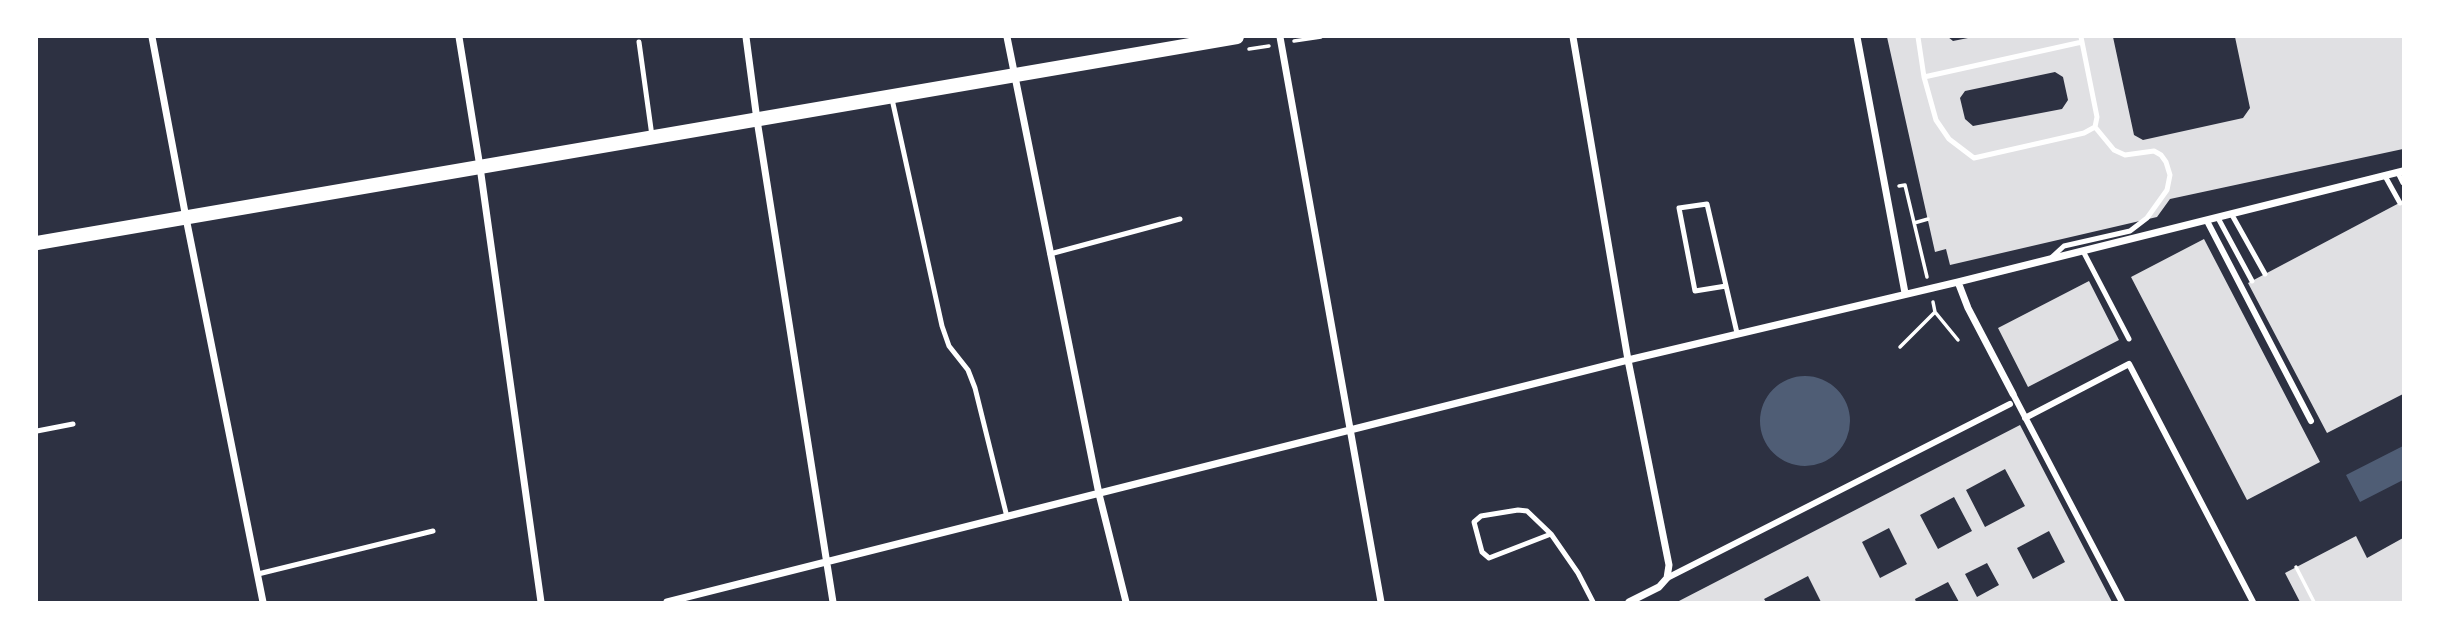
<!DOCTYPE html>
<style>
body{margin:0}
#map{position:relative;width:2440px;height:639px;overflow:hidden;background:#2d3142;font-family:"Work Sans",sans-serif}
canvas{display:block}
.frame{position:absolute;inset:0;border:38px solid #fff;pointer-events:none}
</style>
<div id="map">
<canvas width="2440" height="639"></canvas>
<div class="frame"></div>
</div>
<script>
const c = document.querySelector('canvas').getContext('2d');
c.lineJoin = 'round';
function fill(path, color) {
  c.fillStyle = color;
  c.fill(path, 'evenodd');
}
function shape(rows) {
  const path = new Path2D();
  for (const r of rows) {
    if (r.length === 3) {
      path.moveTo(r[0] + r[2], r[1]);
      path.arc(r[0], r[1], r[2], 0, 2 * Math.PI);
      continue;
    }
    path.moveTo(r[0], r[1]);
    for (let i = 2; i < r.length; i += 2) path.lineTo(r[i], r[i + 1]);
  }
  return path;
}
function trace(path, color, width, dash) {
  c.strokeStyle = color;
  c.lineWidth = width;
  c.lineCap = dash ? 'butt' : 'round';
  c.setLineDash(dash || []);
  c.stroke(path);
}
fill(shape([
 [1805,421,45],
 [2403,446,2403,480,2360,502,2346,475]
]), '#4f5d75');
fill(shape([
 [1887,37,1948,37,1953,41,1973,37,2113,37,2134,135,2143,140,2243,118,2250,108,2235,37,2403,37,2403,149,2170,199,2157,217,1950,265,1946,249,1935,252],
 [2055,72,2063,77,2068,100,2062,109,1973,126,1965,119,1960,98,1965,91],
 [2403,201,2403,394,2327,433,2248,283],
 [2204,239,2320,462,2247,500,2131,277],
 [2089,281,2119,340,2028,387,1998,328],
 [2020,425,2112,602,1959,602,1948,582,1915,599,1916,602,1821,602,1808,576,1764,599,1766,602,1677,602],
 [2005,469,2025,506,1985,527,1966,490],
 [1954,497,1972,531,1938,549,1920,515],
 [1889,528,1907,564,1880,578,1862,542],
 [2049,531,2065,562,2033,579,2017,548],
 [1987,563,1999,585,1977,597,1965,574],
 [2356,536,2367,558,2403,538,2403,602,2300,602,2285,573]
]), '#e0e0e3');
trace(shape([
 [1294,41,1321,37],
 [1249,49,1269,46],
 [1899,186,1905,185,1927,277],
 [1914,223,1928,219],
 [1933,302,1935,312,1958,340],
 [1900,347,1935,312],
 [2296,567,2314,602]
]), '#fff', 3.5);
trace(shape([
 [1918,37,1924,77,2082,42],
 [639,42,652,136],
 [1924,77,1936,120,1949,139,1974,158,2084,133,2095,127,2097,117,2081,37],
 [892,99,942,326,949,346,968,370,975,388,1007,517],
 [2398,173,2403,183],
 [2385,176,2400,203],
 [2232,215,2265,274],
 [2218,218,2252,281],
 [2083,251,2129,339],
 [1050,254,1180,219],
 [2052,257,2064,246,2130,231,2147,218,2167,190,2170,175,2166,162,2161,155,2154,151,2125,155,2114,150,2095,127],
 [1726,286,1695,291,1679,208,1707,204,1737,333],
 [37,431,73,424],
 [1551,534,1489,558,1482,552,1474,522,1481,516,1518,510,1527,511,1551,534,1578,573,1593,602],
 [258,574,433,531]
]), '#fff', 5);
trace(shape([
 [2207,221,2311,421],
 [2013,394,2122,602],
 [2025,418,2129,364,2253,602],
 [1667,578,2010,404]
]), '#fff', 6);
trace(shape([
 [152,37,186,218,263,602],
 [459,37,480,167,541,602],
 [746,37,757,120,833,602],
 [1007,37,1099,494,1126,602],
 [1280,37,1381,602],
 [1573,37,1628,360,1669,565,1667,578,1659,587,1629,602],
 [1857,37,1905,293],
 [1958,282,1968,308,2013,394],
 [667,602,1628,360,1958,282,2403,171]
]), '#fff', 7);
trace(shape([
 [37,243,1237,37]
]), '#fff', 14);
</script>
